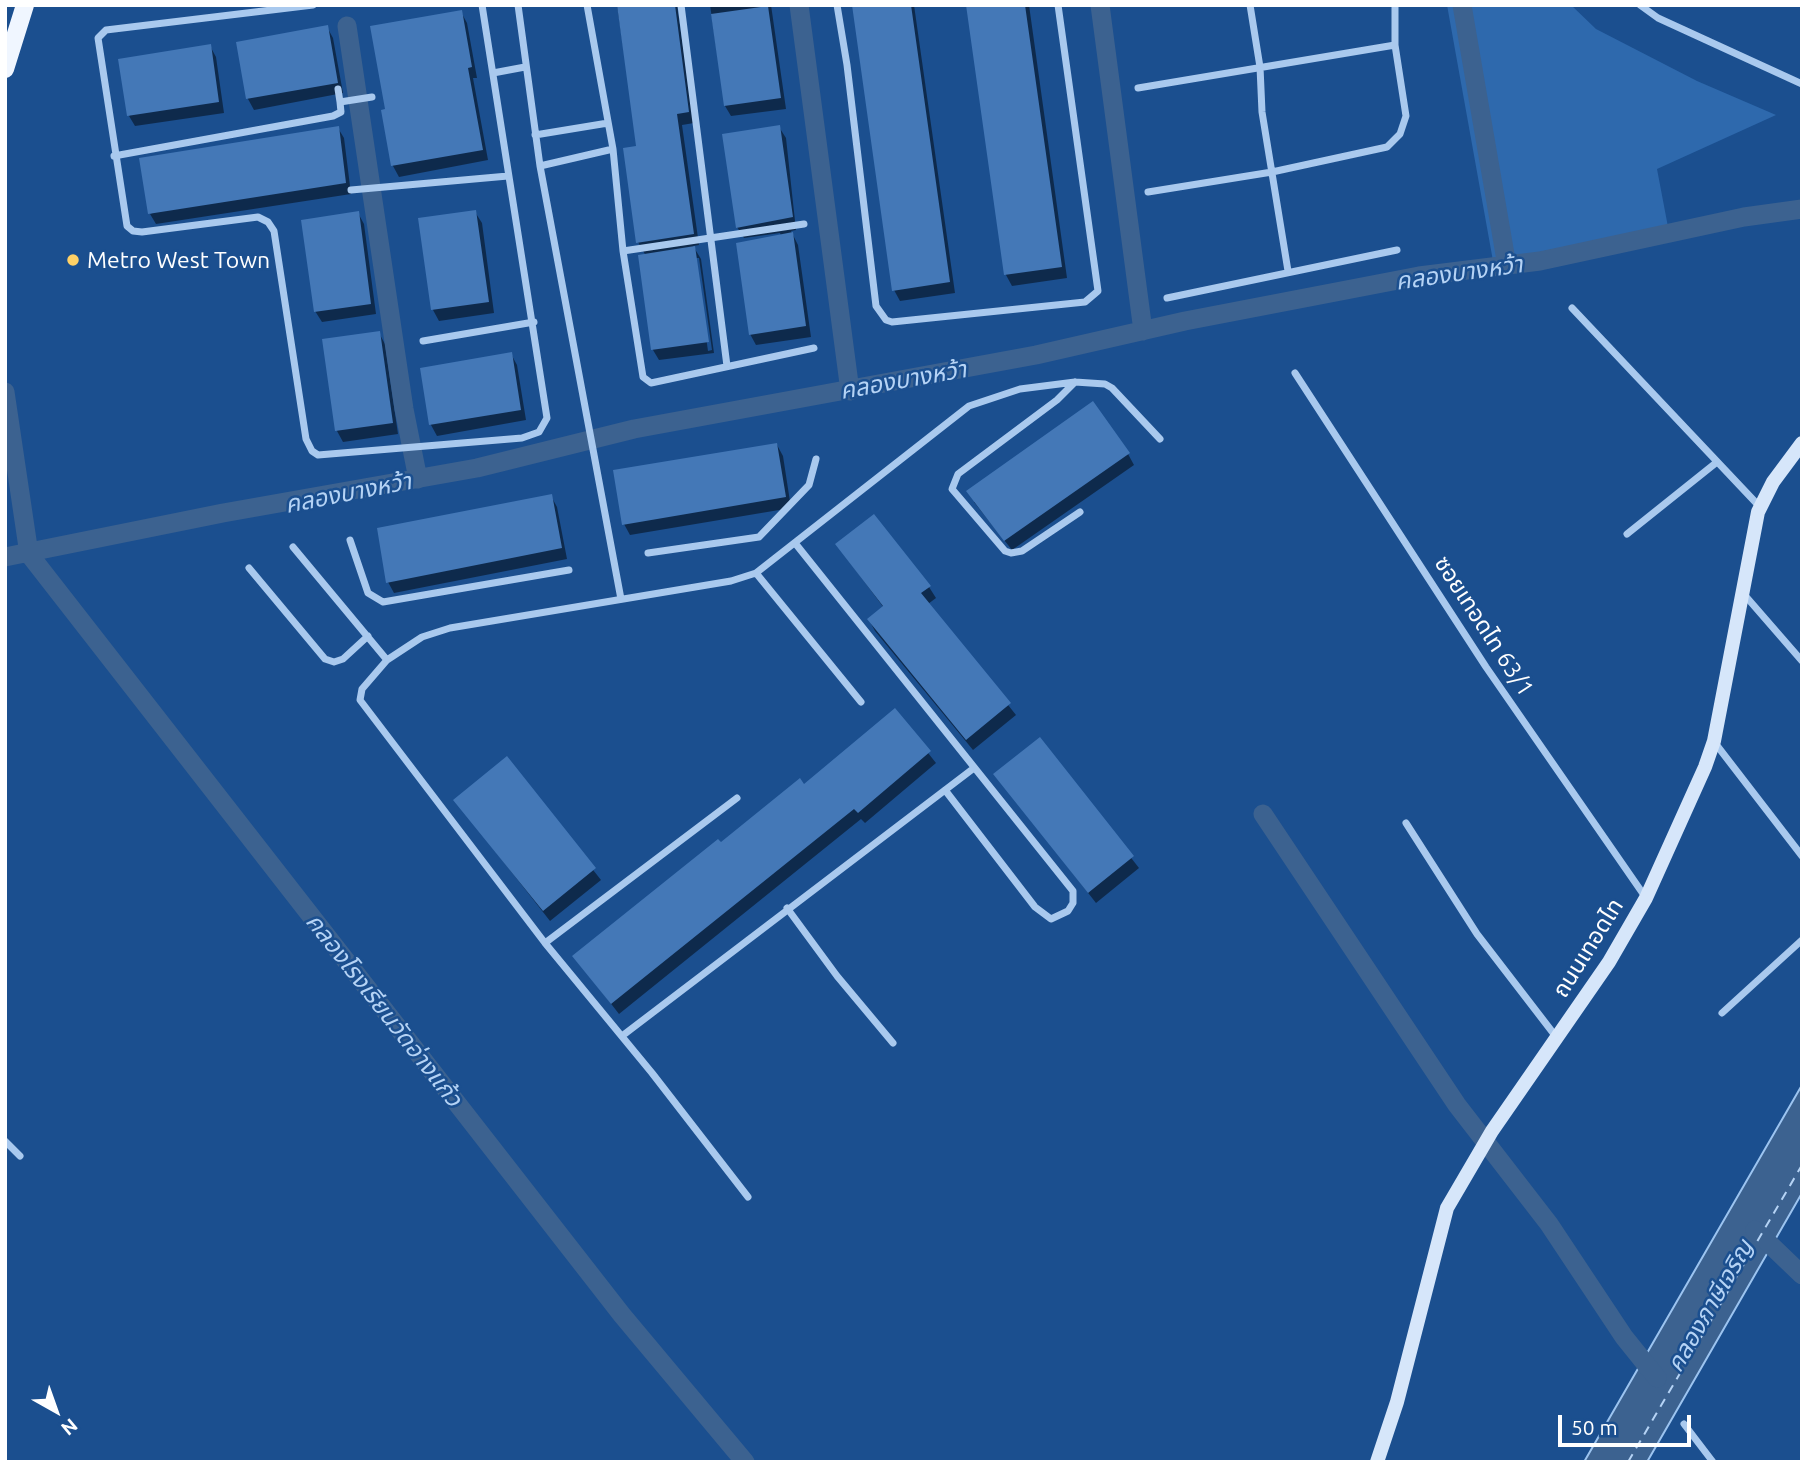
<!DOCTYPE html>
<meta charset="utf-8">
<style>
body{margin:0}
#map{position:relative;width:1807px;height:1467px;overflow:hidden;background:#1b4f8f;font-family:Ubuntu,sans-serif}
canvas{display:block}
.frame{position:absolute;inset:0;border:7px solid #fff;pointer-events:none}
.north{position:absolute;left:21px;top:1376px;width:70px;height:70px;-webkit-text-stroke:5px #1b4f8f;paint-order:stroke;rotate:140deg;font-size:19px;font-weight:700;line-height:28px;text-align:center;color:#fff}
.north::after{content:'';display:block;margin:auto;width:24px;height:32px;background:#fff;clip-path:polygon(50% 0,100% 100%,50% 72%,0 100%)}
.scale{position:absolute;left:1558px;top:1415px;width:133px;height:32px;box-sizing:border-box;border:4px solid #fff;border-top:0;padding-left:9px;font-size:21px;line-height:24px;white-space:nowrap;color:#fff;-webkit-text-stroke:5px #1b4f8f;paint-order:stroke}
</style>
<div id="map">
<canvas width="1807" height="1467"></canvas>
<div class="frame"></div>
<div class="north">N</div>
<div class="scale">50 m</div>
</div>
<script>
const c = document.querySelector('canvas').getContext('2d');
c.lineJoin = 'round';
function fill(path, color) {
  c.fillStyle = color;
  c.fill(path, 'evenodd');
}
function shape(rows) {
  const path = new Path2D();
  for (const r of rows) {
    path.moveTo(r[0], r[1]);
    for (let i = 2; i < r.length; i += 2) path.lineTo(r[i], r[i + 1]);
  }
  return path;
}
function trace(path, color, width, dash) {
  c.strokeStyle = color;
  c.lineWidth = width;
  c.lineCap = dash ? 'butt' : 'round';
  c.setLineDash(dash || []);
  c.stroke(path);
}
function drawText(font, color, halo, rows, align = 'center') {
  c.font = font + ' Ubuntu,"Noto Sans Thai",sans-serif';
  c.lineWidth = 5;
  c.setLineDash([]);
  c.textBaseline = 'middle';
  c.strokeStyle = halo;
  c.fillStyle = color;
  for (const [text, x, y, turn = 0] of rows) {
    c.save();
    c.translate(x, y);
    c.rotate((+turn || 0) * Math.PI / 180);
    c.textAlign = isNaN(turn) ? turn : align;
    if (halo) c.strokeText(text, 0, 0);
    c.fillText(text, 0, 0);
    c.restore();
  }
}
fill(shape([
 [1447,5,1571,5,1596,29,1697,81,1776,115,1657,169,1668,227,1493,261]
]), '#2e69ad');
const water = shape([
 [1802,1085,1802,1193,1647,1462,1584,1462,1802,1085]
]);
fill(water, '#3c6290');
trace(water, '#9cc4f0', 2);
fill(shape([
 [617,5,677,5,694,123,682,125,699,245,693,246,701,259,714,353,659,360,653,350,646,256,638,242,638,147],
 [695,258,699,258,712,350,708,351],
 [710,5,771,5,786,109,731,116,725,106],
 [854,5,914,5,955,293,900,301,894,290],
 [968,5,1029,5,1067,278,1012,286,1006,275],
 [461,12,467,23,477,78,473,78,488,160,399,177,393,166,383,111,387,110],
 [327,27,333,38,343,93,254,110,248,99,238,44],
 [210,46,216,57,224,113,135,126,129,116],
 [779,127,786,138,796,230,791,231,798,245,811,337,756,345,750,334,781,236,780,233,744,238,737,227],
 [338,128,344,138,351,194,156,224,150,214],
 [475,212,482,223,494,313,439,321,433,310],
 [358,213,364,224,376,314,322,322,315,311],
 [379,333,385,344,398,434,343,442,337,431],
 [511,354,517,365,526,420,437,436,431,425,422,370],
 [777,445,783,456,791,508,630,535,624,524],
 [1128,454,1134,465,1012,550,974,502],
 [551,496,557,507,567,559,394,593,388,582],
 [837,545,929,587,936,598,928,604,1016,715,973,750,875,631,869,620,884,608],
 [894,710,936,763,865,823,861,819,619,1014,574,956,721,844,804,786],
 [1039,740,1139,868,1096,903,996,775],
 [506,759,601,880,550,921,455,800]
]), '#0007');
trace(shape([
 [799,5,850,391],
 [1100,5,1143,331],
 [1462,5,1507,266],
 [347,26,404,409,418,479],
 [5,392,29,554,622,1315,745,1462],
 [5,557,223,513,477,468,634,429,1036,355,1185,321,1419,276,1540,261,1744,217,1802,209],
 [1263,814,1457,1105,1549,1224,1624,1337,1657,1378],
 [1755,1230,1802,1275]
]), '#3c6290', 19);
trace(shape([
 [1628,1462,1802,1165]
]), '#b5d3f5', 2, [9, 7]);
fill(shape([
 [617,5,675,5,689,112,677,114,694,234,636,243,623,148,636,146],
 [852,5,911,5,950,282,892,291],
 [966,5,1025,5,1062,267,1004,275],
 [768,6,781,98,724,106,711,14],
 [462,10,472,67,468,68,483,150,391,166,381,110,385,109,370,26],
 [328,25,338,83,246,99,236,42],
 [211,44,219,102,127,116,118,59],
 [780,125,793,217,736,228,722,134],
 [339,126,346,183,148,214,139,158],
 [476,210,489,302,431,310,418,218],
 [359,211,371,304,314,312,301,220],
 [793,232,806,326,749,335,736,243],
 [695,246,709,342,651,350,638,255],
 [380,331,393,423,335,431,322,339],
 [512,352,521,410,429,425,420,368],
 [1093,401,1130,453,1004,541,966,491],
 [777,443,786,497,622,525,613,470],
 [552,494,562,548,386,583,377,528],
 [874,514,931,586,921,593,1011,703,966,740,867,619,883,606,835,544],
 [895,708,931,751,858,813,854,809,611,1004,572,956,718,839,721,842,800,778,804,784],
 [1040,737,1134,856,1088,893,993,774],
 [507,756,596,868,543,911,453,800]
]), '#4478b7');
trace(shape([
 [313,5,106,30,98,38,127,226,133,231,142,232,258,217,268,222,274,231,306,439,312,451,318,455,522,438,539,432,547,418,482,5],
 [518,5,540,166,621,599],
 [587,5,613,149,623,251,643,377,651,383,814,348],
 [681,5,727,366],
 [837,5,847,65,876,306,886,320,892,322,1085,302,1098,291,1058,5],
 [1250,5,1260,67,1262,112,1288,271],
 [1640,5,1658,18,1802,84],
 [493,73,525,67],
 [1138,88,1395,45],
 [338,89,340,102],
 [535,135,608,123],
 [114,156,333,116,341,112,340,102,372,97],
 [540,166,613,149],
 [351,190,508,176],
 [1148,192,1272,172,1387,147,1400,134,1406,116,1395,45,1395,5],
 [623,251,804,224],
 [1167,298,1397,250],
 [1572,308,1760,507],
 [423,341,534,322],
 [1295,373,1486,667,1646,898],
 [1075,382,1057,400,958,474,952,489,1005,551,1011,553,1022,551,1080,512],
 [1627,534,1717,462],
 [350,540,368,593,383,602,569,570],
 [795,543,1073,891,1073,903,1068,911,1051,919,1035,907,945,790],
 [293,547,387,660],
 [648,553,759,537,809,485,816,459],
 [249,568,325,659,334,662,343,659,368,636],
 [756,573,861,702],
 [1742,592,1802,661],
 [1715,743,1802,856],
 [737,798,545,943,652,1073,748,1197],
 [1406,823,1477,934,1557,1038],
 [787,908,837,976,893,1043],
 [545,943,360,700,362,689,387,660,422,637,450,628,731,581,756,573,969,406,1020,389,1075,382,1105,384,1112,388,1160,439],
 [1722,1013,1802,940],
 [622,1036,974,768],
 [5,1141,20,1156],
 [1684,1424,1713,1462]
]), '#a9c9ee', 7);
trace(shape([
 [1377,1462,1397,1402,1447,1208,1492,1131,1609,962,1646,898,1705,767,1714,741,1758,512,1773,482,1802,443]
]), '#d6e6fa', 14);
trace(shape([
 [5,69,25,5]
]), '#f0f6ff', 18);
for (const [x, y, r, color] of [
 [73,260,7,"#ffd166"]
]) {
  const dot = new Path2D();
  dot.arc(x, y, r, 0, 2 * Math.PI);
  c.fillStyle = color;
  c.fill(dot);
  trace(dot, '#1b4f8f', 2.5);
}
drawText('23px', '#fff', '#1b4f8f', [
 ["Metro West Town",87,260]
], 'left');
drawText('23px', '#fff', '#1b4f8f', [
 ["ซอยเทอดไท 63/1",1484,626,57],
 ["ถนนเทอดไท",1588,948,-58]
]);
drawText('italic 24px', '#b5d3f5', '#1b4f8f', [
 ["คลองบางหว้า",1459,273,-8],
 ["คลองบางหว้า",903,380,-10],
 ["คลองบางหว้า",348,493,-11],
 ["คลองโรงเรียนวัดอ่างแก้ว",384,1010,52],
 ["คลองภาษีเจริญ",1710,1306,-60]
]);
</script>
